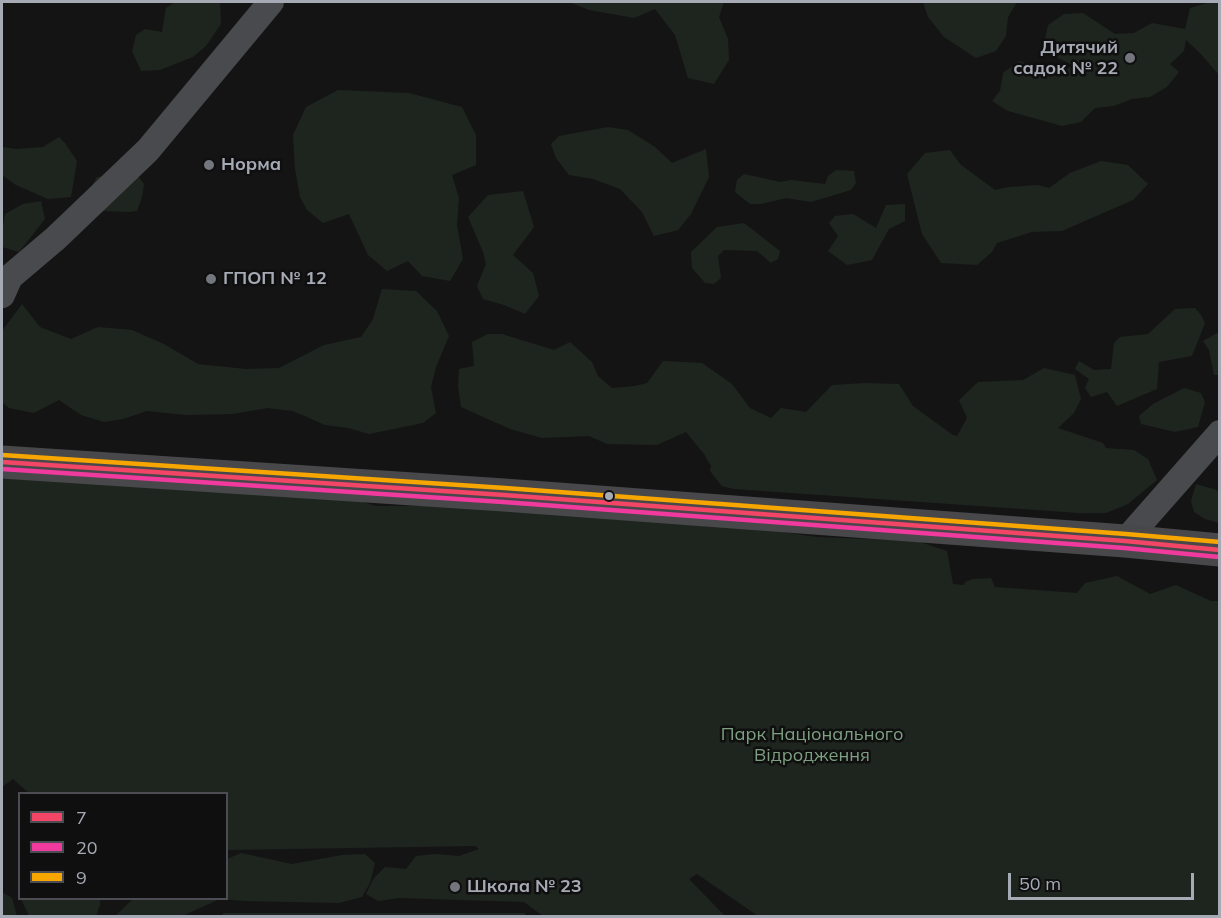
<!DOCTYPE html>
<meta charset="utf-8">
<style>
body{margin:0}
#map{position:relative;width:1221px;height:918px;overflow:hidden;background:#141415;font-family:Mulish,sans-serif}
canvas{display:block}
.frame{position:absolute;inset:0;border:3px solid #a6aab5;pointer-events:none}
.legend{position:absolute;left:18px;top:792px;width:210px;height:108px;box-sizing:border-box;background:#0f0f10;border:2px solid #4b4d52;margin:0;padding:8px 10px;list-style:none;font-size:18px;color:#a6aab5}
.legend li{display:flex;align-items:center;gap:12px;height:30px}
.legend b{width:30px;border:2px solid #4b4d52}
.scale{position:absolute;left:1008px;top:873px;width:186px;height:27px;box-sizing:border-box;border:3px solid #a6aab5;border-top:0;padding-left:8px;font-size:18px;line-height:21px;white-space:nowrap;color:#a6aab5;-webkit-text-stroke:4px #0f0f10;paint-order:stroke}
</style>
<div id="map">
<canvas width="1221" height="918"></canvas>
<div class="frame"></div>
<ul class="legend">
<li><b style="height:8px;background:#f34667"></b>7</li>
<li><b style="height:8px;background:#f13a9d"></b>20</li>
<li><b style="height:8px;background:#f7a600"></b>9</li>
</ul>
<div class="scale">50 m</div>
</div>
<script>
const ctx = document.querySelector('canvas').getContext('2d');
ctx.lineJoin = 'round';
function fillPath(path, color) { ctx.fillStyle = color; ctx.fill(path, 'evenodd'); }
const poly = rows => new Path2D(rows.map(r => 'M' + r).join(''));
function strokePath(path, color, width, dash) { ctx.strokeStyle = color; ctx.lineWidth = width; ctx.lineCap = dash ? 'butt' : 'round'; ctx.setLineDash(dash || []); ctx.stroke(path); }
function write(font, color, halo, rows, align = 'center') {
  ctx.font = font + ' Mulish,sans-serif'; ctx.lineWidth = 5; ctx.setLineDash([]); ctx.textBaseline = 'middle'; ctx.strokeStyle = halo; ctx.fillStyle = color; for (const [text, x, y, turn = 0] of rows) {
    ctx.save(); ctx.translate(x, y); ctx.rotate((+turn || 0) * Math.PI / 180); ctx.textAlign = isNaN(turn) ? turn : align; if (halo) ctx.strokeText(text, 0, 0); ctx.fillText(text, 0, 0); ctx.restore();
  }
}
const green = poly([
 [175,2,220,2,221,24,206,46,193,57,160,70,141,71,132,51,136,35,145,29,162,32,166,8],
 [569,2,724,2,719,17,728,39,729,60,714,84,688,78,675,35,655,9,634,18,589,10],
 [923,2,1017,2,1008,17,1006,36,996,51,976,58,944,37,928,17],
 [1211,2,1219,2,1219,75,1200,53,1186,40,1184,51,1170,64,1179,72,1167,87,1150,97,1132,99,1114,106,1095,108,1081,122,1062,126,1008,111,992,101,1000,91,1003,73,1019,61,1057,73,1074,66,1058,58,1044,44,1048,25,1064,14,1083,13,1115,34,1134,33,1152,23,1185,29,1190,8],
 [338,90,409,93,462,107,476,135,476,165,452,175,459,198,457,225,463,259,450,281,422,276,408,261,387,271,368,255,349,214,323,223,307,210,300,197,295,169,293,135,306,107],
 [608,127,628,130,655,147,672,163,706,149,709,177,691,214,678,230,654,236,642,212,620,189,593,179,569,175,556,158,551,144,559,136],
 [59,137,65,143,77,161,71,197,48,199,16,185,2,175,2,147,16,149,43,147],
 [950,150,960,164,995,190,1009,187,1038,185,1049,188,1070,173,1101,161,1128,165,1148,184,1133,200,1062,231,1032,232,997,243,992,252,977,265,941,263,922,234,907,174,925,153],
 [836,170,854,171,856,183,851,190,811,202,786,198,761,204,750,204,735,192,737,180,744,174,780,182,791,180,825,184,828,176],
 [134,171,144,184,142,197,137,211,129,212,103,211,86,201,85,197,97,177],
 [523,191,534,227,513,255,533,273,539,296,525,314,504,305,483,299,477,286,486,264,483,252,468,217,488,195],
 [41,201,45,219,19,252,2,247,2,231,5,214,23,204],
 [905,204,905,221,889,229,872,260,847,265,828,251,838,236,829,223,835,216,853,214,876,228,886,205],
 [744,223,780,251,778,259,771,263,757,251,724,250,718,256,721,278,714,284,705,283,692,268,691,252,717,227],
 [382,289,416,291,437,311,449,336,436,367,431,387,436,413,423,423,369,434,348,428,325,425,293,411,267,408,233,414,186,415,147,411,123,419,104,422,81,415,59,400,34,413,9,408,2,402,2,331,22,304,40,327,71,339,98,327,132,330,164,344,198,364,246,369,279,368,324,345,361,337,373,319],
 [1195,308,1201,315,1205,323,1192,356,1159,362,1157,389,1117,406,1107,392,1091,397,1085,388,1089,379,1075,369,1079,361,1094,370,1111,369,1114,343,1120,337,1148,334,1175,309],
 [1219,332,1219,375,1214,375,1209,350,1203,341],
 [488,334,502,334,554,350,570,342,592,362,598,376,612,388,635,386,647,383,663,361,702,363,732,384,750,408,771,418,781,408,806,412,832,385,865,383,899,384,913,406,953,435,957,436,967,418,959,400,978,382,1023,380,1044,368,1075,375,1081,399,1074,413,1058,428,1103,443,1106,448,1134,450,1148,459,1157,480,1128,504,1106,513,1079,513,734,489,722,486,710,471,711,466,704,454,686,432,657,445,607,444,589,436,542,438,510,429,461,407,458,386,459,369,474,366,472,342],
 [1184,388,1201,393,1205,402,1198,427,1175,432,1141,424,1139,416,1153,404],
 [2,465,322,490,376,506,487,506,754,528,817,537,917,541,947,551,953,584,964,585,965,582,973,579,991,578,995,587,1077,593,1085,583,1117,576,1150,594,1176,585,1211,601,1219,601,1219,916,758,916,697,874,689,879,725,916,543,916,524,902,399,898,378,901,366,894,374,878,385,867,406,869,416,856,436,854,459,856,479,849,475,846,227,850,226,794,29,793,13,779,2,787],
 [1196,484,1217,490,1219,495,1219,523,1205,519,1194,512,1191,501],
 [241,853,292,864,342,855,365,854,375,863,370,883,362,897,339,903,244,901,220,899,182,916,115,916,133,899,226,898,227,859],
 [2,892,12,898,17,916,2,916],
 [21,899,100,899,100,905,96,916,29,916],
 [223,913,525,913,525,916,223,916]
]);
const street = poly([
 [2,295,10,277,56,238,148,150,271,2],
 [1125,541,1220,433]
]);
const secondary = poly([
 [2,462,504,495,1125,541,1220,550]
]);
const bus1 = poly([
 [2,462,504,495,1125,541,1220,550]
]);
const bus2 = poly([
 [2,469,503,502,1124,548,1219,557]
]);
const bus3 = poly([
 [2,455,505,488,1126,534,1220,542]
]);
const markers = [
 [1130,58,6,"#73767d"],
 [209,165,6,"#73767d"],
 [211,279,6,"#73767d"],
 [609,496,5,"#a6aab5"],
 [455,887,6,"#73767d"]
];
const poiNames = [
 ["Дитячий",1118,48,"right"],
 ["садок № 22",1118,69,"right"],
 ["Норма",221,165],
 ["ГПОП № 12",223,279],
 ["Школа № 23",467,887]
];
const parkNames = [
 ["Парк Національного",812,735],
 ["Відродження",812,756]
];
fillPath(green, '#1e251f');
strokePath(street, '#494a4d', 26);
strokePath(secondary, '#48484b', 33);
strokePath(bus1, '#f34667', 4.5);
strokePath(bus2, '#f13a9d', 4.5);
strokePath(bus3, '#f7a600', 4.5);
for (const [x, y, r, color] of markers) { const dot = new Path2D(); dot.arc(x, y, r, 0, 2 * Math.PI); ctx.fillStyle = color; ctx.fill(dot); strokePath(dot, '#0f0f10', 2); }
write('bold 18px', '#a6aab5', '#0f0f10', poiNames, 'left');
write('18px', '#7e9f81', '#0f0f10', parkNames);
</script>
